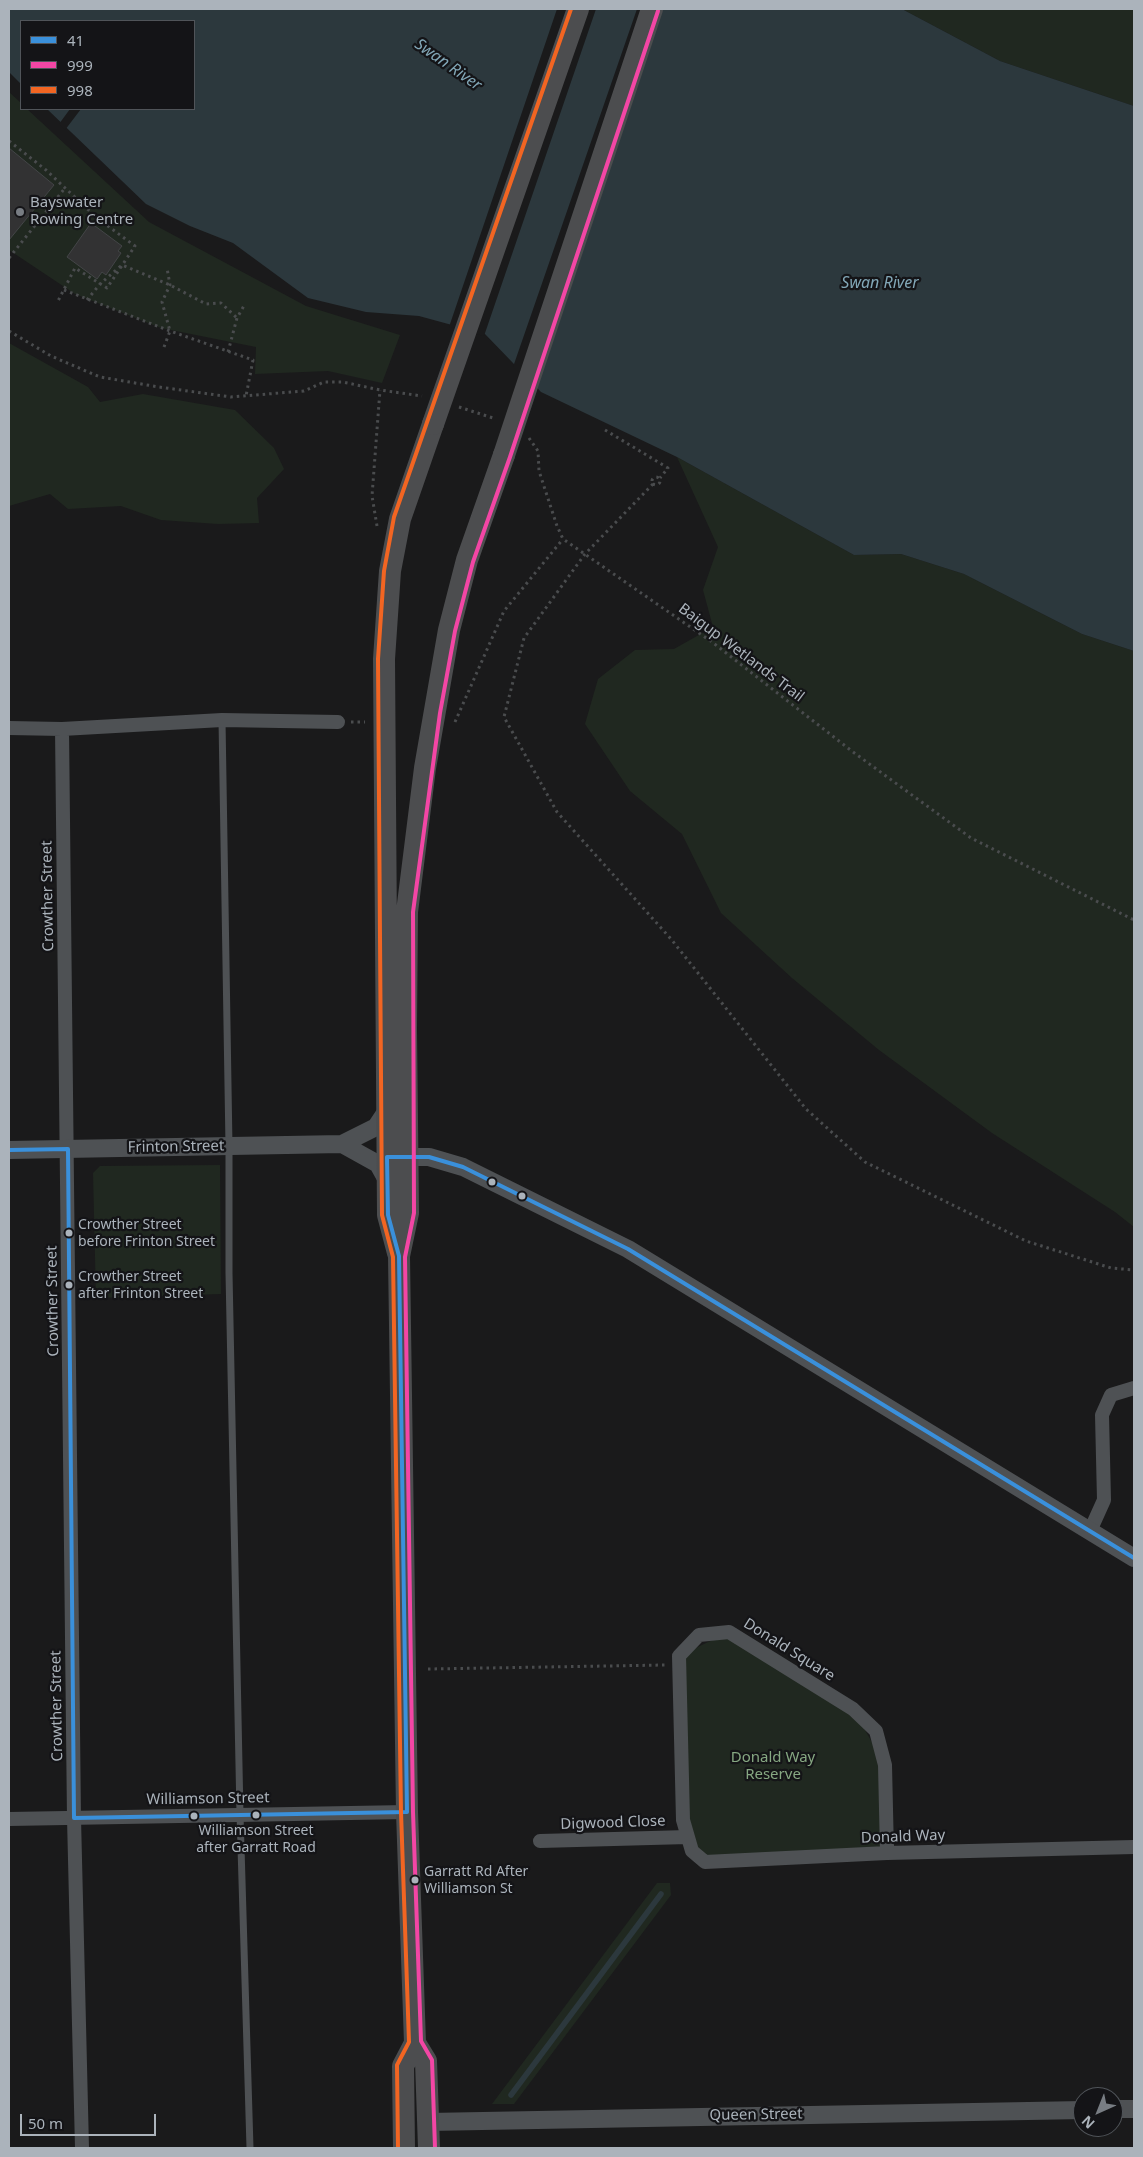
<!DOCTYPE html>
<style>
body{margin:0}
#map{position:relative;width:1143px;height:2157px;overflow:hidden;background:#1a1a1b;font-family:"Noto Sans",sans-serif}
canvas{display:block}
.frame{position:absolute;inset:0;border:10px solid #abb3bb;pointer-events:none}
.legend{position:absolute;left:20px;top:20px;width:175px;height:90px;box-sizing:border-box;background:#141417;border:1px solid #505459;margin:0;padding:6px 9px;list-style:none;font-size:15px;color:#abb3bb}
.legend li{display:flex;align-items:center;gap:10px;height:25px}
.legend b{width:25px;border:1px solid #505459}
.north{position:absolute;left:1073px;top:2087px;width:50px;height:50px;box-sizing:border-box;background:#141417;border:1px solid #505459;border-radius:50%;rotate:224deg;font-size:14px;font-weight:700;line-height:20px;text-align:center;color:#abb3bb}
.north::after{content:'';display:block;margin:auto;width:18px;height:22px;background:#787d83;clip-path:polygon(50% 0,100% 100%,50% 72%,0 100%)}
.scale{position:absolute;left:20px;top:2114px;width:136px;height:22px;box-sizing:border-box;border:2px solid #abb3bb;border-top:0;padding-left:6px;font-size:15px;line-height:18px;white-space:nowrap;color:#abb3bb;-webkit-text-stroke:4px #141417;paint-order:stroke}
</style>
<div id="map">
<canvas width="1143" height="2157"></canvas>
<div class="frame"></div>
<ul class="legend">
<li><b style="height:6px;background:#3a90db"></b>41</li>
<li><b style="height:6px;background:#f346a5"></b>999</li>
<li><b style="height:6px;background:#f26522"></b>998</li>
</ul>
<div class="north">N</div>
<div class="scale">50 m</div>
</div>
<script>
const ctx = document.querySelector('canvas').getContext('2d');
ctx.lineJoin = 'round';
function fillPath(path, color) { ctx.fillStyle = color; ctx.fill(path, 'evenodd'); }
const poly = rows => new Path2D(rows.map(r => 'M' + r).join(''));
function strokePath(path, color, width, dash) { ctx.strokeStyle = color; ctx.lineWidth = width; ctx.lineCap = dash ? 'butt' : 'round'; ctx.setLineDash(dash || []); ctx.stroke(path); }
function write(font, color, halo, rows, align = 'center') {
  ctx.font = font + ' "Noto Sans",sans-serif'; ctx.lineWidth = 4.5; ctx.setLineDash([]); ctx.textBaseline = 'middle'; ctx.strokeStyle = halo; ctx.fillStyle = color; for (const [text, x, y, turn = 0] of rows) {
    ctx.save(); ctx.translate(x, y); ctx.rotate((+turn || 0) * Math.PI / 180); ctx.textAlign = isNaN(turn) ? turn : align; if (halo) ctx.strokeText(text, 0, 0); ctx.fillText(text, 0, 0); ctx.restore();
  }
}
const green = poly([
 [902,9,1134,9,1134,106,1000,61],
 [9,92,21,103,21,109,27,109,149,222,306,306,400,335,382,383,328,371,255,374,256,347,161,328,75,294,9,250],
 [9,343,88,387,100,402,143,394,235,410,274,448,284,469,257,498,259,523,218,524,161,520,121,506,68,509,50,494,9,506],
 [677,457,854,555,901,554,964,574,1082,634,1134,651,1134,1227,1115,1212,992,1133,879,1050,792,978,721,913,682,834,630,791,585,724,598,679,635,650,674,649,713,627,703,590,718,547],
 [220,1165,221,1294,96,1298,93,1173,100,1166],
 [729,1632,853,1709,885,1765,894,1849,705,1862,683,1820,679,1656],
 [657,1883,670,1883,671,1895,514,2104,492,2104]
]);
const water = poly([
 [9,9,902,9,1000,61,1134,106,1134,651,1082,634,964,574,901,554,854,555,677,457,541,392,485,334,419,316,366,312,308,298,233,243,190,226,146,204,47,109,194,109,194,21,21,21,21,84,9,72]
]);
const pier = poly([
 [557,9,596,9,484,336,449,327],
 [637,9,662,9,532,386,513,367],
 [70,109,81,109,65,130,59,124]
]);
const stream = poly([
 [511,2095,661,1894]
]);
const building = poly([
 [9,148,54,185,9,240,9,148],
 [91,223,122,246,118,251,121,253,106,275,102,272,97,279,67,257,91,223]
]);
const path = poly([
 [9,141,46,170,97,218,135,246,107,288,75,268,58,301],
 [9,258,65,188],
 [64,290,170,331,253,360,246,396],
 [87,300,100,284,122,265,170,285,206,304,221,303,237,318],
 [9,331,51,356,100,377,159,387,231,397,304,391,324,382,343,382,380,390,422,396],
 [164,347,170,331,162,302,170,285,167,268],
 [228,352,237,318,245,304],
 [459,407,496,419],
 [605,430,668,468,660,478],
 [529,438,538,451,539,471,557,526,563,539,712,642,853,752,971,838,1134,920],
 '652 481a4 4 0 1 1 8 0a4 4 0 1 1-8 0Z',
 [653,484,585,554,524,638,504,717,557,812,671,939,806,1109,865,1162,1026,1241,1111,1268,1134,1270],
 [377,526,372,496,380,390],
 [351,722,365,722],
 [455,722,504,611,563,539],
 [428,1669,665,1665]
]);
const service = poly([
 [222,720,229,1146,229,1273,240,1814,250,2148]
]);
const minor = poly([
 [9,728,62,729],
 [1090,1531,1104,1500,1102,1415,1111,1395,1134,1388],
 [9,1819,407,1812],
 [540,1841,688,1837],
 [887,1853,885,1765,876,1731,853,1709,729,1632,699,1635,679,1656,683,1820,692,1851,705,1862,887,1853,1134,1847],
 [82,2148,74,1818,62,729,222,720,338,722]
]);
const tertiary = poly([
 [342,1144,378,1164,388,1182],
 [9,1150,342,1144,376,1127,386,1112],
 [395,1157,429,1157,463,1167,628,1249,1134,1558],
 [1113,2109,1134,2109],
 [428,2122,1083,2110]
]);
const primary = poly([
 [398,1253,388,1215,384,659,390,571,400,519,433,424],
 [415,2043,426,2061,429,2148],
 [404,2148,403,2066,415,2043,407,1812,399,1256,408,1213,406,1029,407,912,425,768,449,630,467,560,504,455]
]);
const primaryBridge = poly([
 [433,424,578,9],
 [504,455,652,9]
]);
const bus1 = poly([
 [68,1149,74,1818],
 [9,1150,68,1149],
 [407,1812,399,1256,388,1215,387,1157,429,1157,463,1167,628,1249,1134,1558],
 [74,1818,407,1812]
]);
const bus2 = poly([
 [435,2148,432,2060,421,2041,413,1812,405,1257,414,1213,413,912,440,713,455,631,473,562,510,457,658,11]
]);
const bus3 = poly([
 [398,2148,397,2065,409,2042,401,1812,393,1257,382,1215,378,659,384,571,394,517,571,9]
]);
const markers = [
 [20,212,5,"#787d83"],
 [492,1182,4.5,"#abb3bb"],
 [522,1196,4.5,"#abb3bb"],
 [69,1233,4.5,"#abb3bb"],
 [69,1285,4.5,"#abb3bb"],
 [256,1815,4.5,"#abb3bb"],
 [194,1816,4.5,"#abb3bb"],
 [415,1880,4.5,"#abb3bb"]
];
const busNames = [
 ["Crowther Street",78,1225],
 ["before Frinton Street",78,1242],
 ["Crowther Street",78,1277],
 ["after Frinton Street",78,1294],
 ["Williamson Street",256,1831,"center"],
 ["after Garratt Road",256,1848,"center"],
 ["Garratt Rd After",424,1872],
 ["Williamson St",424,1889]
];
const poiNames = [
 ["Bayswater",30,203],
 ["Rowing Centre",30,220]
];
const streetNames = [
 ["Baigup Wetlands Trail",741,653,37],
 ["Crowther Street",48,896,-91],
 ["Frinton Street",176,1147,-1],
 ["Crowther Street",53,1301,-91],
 ["Donald Square",789,1650,32],
 ["Crowther Street",57,1706,-91],
 ["Williamson Street",208,1799,-1],
 ["Digwood Close",613,1823,-2],
 ["Donald Way",903,1837,-2],
 ["Queen Street",756,2115,-1]
];
const parkNames = [
 ["Donald Way",773,1758],
 ["Reserve",773,1775]
];
const waterNames = [
 ["Swan River",448,65,35],
 ["Swan River",880,283]
];
fillPath(green, '#202820');
fillPath(water, '#2c383d');
fillPath(pier, '#1a1a1b');
strokePath(stream, '#2c383d', 5.5);
fillPath(building, '#323233');
strokePath(building, '#434547', 1);
strokePath(path, '#4a4c4e', 3, [2.5, 4]);
strokePath(service, '#4e5154', 7);
strokePath(minor, '#4e5154', 14);
strokePath(tertiary, '#4e5154', 18);
strokePath(primary, '#4c4d4f', 22);
strokePath(primaryBridge, '#4c4d4f', 22);
strokePath(bus1, '#3a90db', 4);
strokePath(bus2, '#f346a5', 4);
strokePath(bus3, '#f26522', 4);
for (const [x, y, r, color] of markers) { const dot = new Path2D(); dot.arc(x, y, r, 0, 2 * Math.PI); ctx.fillStyle = color; ctx.fill(dot); strokePath(dot, '#141417', 2); }
write('14px', '#abb3bb', '#141417', busNames, 'left');
write('15px', '#abb3bb', '#141417', poiNames, 'left');
write('15px', '#abb3bb', '#141417', streetNames);
write('15px', '#86a782', '#141417', parkNames);
write('italic 16px', '#82a7b7', '#141417', waterNames);
</script>
